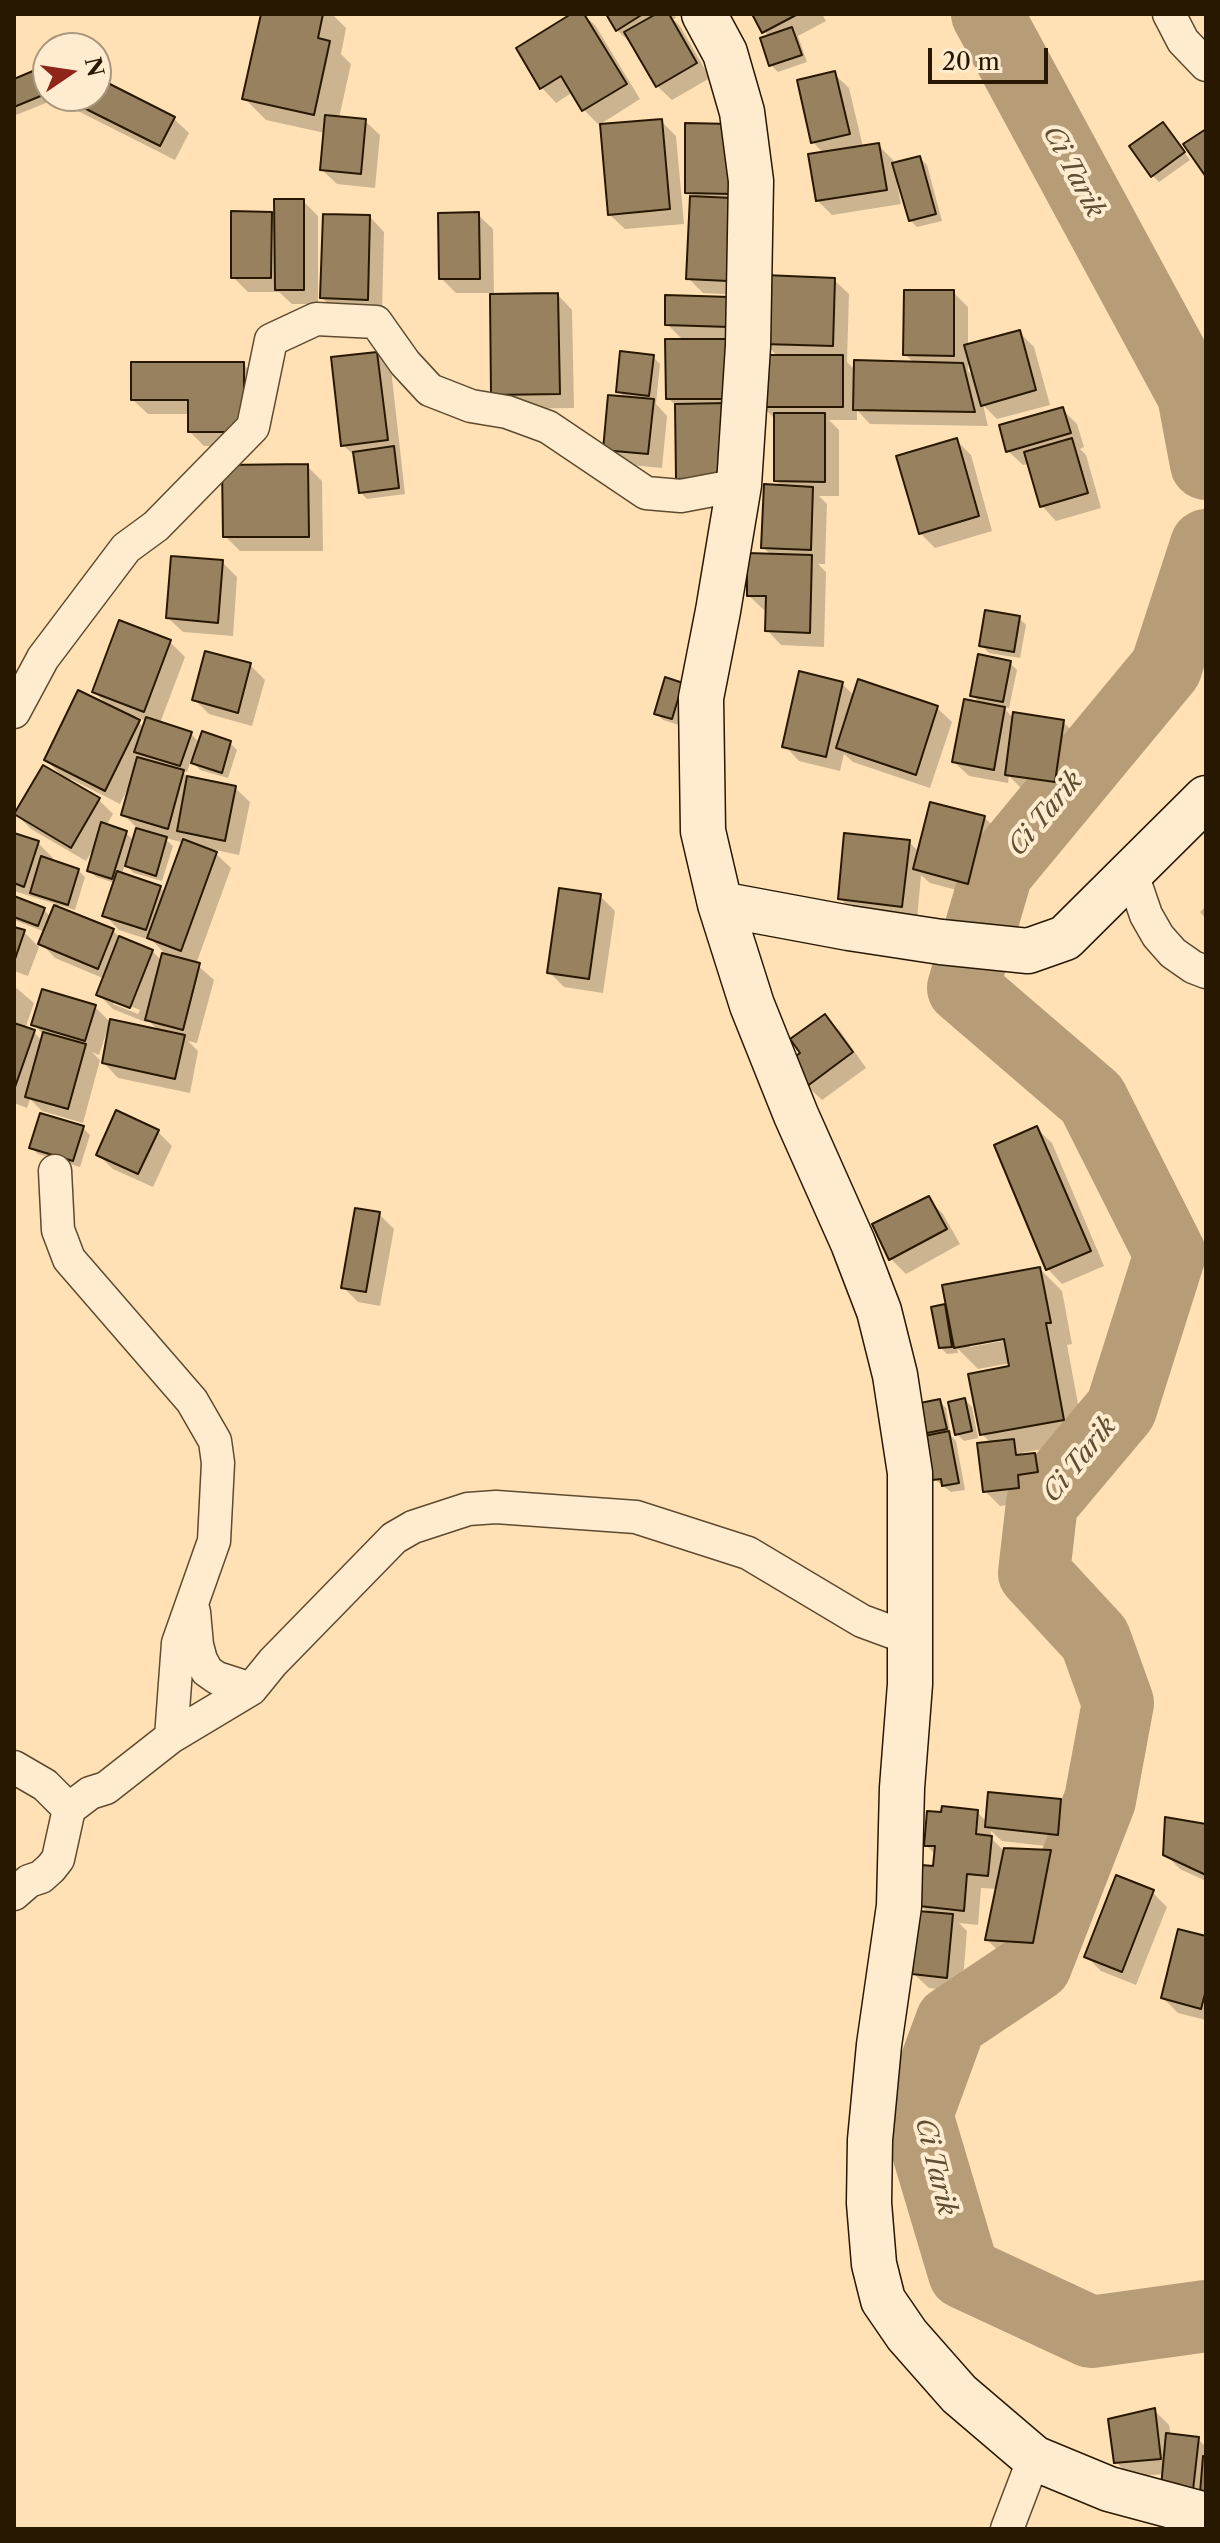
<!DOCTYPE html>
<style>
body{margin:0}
#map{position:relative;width:1220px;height:2543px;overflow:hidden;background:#ffe1b5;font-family:"Libre Caslon Text",serif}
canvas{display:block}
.frame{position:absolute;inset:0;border:16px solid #281801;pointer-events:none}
.north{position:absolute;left:32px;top:32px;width:80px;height:80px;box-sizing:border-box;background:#ffeccf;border:2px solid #a9977d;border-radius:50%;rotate:77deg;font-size:22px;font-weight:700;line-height:32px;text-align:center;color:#281801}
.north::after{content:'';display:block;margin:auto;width:28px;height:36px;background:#8f2418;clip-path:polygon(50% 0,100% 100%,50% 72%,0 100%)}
.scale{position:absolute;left:928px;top:48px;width:120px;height:36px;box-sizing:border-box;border:4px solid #281801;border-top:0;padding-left:10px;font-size:24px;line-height:28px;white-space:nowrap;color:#281801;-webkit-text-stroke:6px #ffeccf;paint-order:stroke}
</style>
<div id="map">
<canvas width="1220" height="2543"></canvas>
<div class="frame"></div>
<div class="north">N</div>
<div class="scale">20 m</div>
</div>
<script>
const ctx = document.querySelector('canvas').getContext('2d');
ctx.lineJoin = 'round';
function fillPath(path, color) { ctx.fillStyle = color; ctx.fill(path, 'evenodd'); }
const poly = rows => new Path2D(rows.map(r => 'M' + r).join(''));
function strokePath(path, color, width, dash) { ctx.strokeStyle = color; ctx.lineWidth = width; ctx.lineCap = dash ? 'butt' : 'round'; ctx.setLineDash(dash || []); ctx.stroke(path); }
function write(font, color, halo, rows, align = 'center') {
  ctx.font = font + ' "Libre Caslon Text",serif'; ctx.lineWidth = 8; ctx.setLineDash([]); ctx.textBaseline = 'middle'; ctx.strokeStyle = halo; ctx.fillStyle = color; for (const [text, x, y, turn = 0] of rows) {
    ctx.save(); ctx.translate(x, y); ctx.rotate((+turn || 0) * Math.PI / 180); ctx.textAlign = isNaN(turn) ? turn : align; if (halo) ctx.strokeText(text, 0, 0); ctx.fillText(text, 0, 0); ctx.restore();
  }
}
const shadow = poly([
 [263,14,332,14,346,28,341,54,351,64,339,118,365,121,380,135,375,188,337,184,322,170,325,133,266,120,244,98],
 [575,14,583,14,595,25,640,99,599,125,584,110,573,92,556,103,542,88,518,49],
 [608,14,674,14,676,18,673,19,680,26,710,78,672,100,657,86,632,44,617,30],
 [754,14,822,14,826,21,798,36,807,62,778,72,771,65,769,37],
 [40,70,48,80,48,96,55,96,56,99,16,115,14,81],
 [834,74,849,88,863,147,878,145,893,160,894,165,920,158,927,165,942,221,917,227,910,220,900,182,897,183,901,204,832,215,817,200,824,154,813,142],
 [96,80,174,119,189,133,175,160,70,107,59,96,96,96],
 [661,121,676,136,684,224,625,229,610,215],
 [732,126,742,295,703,293,688,278,692,198,687,192],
 [1169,131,1190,160,1159,182,1152,175],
 [303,201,318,216,318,304,292,304,279,292,248,292,233,277,271,214,276,220],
 [478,215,493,229,494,296,558,295,572,310,574,408,508,409,493,394,492,293,456,293,441,278],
 [370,217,384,232,382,314,337,312,322,298],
 [834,280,849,294,847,362,856,371,914,363,905,354,953,292,968,307,968,346,1019,332,1034,347,1050,405,997,419,983,405,988,426,870,424,857,410,857,420,829,420,839,430,839,496,819,496,827,504,825,564,818,564,826,572,824,647,781,645,767,630,767,610,764,610,749,596,772,556,763,547,783,487,776,481,776,420,762,406,778,357,765,343],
 [968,357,975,378,968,371],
 [730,299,742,356,693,493,678,478,677,407,668,398,684,341,667,324],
 [377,354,391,369,405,494,367,499,360,492,356,457,343,445],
 [653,357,660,364,656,404,667,416,662,468,620,464,605,450,625,398,618,391],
 [243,364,258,379,258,446,204,446,190,432,190,414,148,414,133,400],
 [1062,409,1077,424,1084,447,1080,449,1086,455,1101,508,1056,521,1042,506,1029,464,1023,465,1008,451],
 [956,440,971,455,992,531,935,548,920,533],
 [307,466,322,481,323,551,240,551,225,536],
 [222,562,237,577,233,636,183,632,168,618],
 [1019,618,1026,625,1020,658,989,653,982,646],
 [170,642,185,657,160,723,190,733,200,743,230,743,237,750,228,778,200,770,191,760,187,772,181,770,189,778,235,788,250,802,239,855,211,849,231,868,196,964,214,980,197,1043,188,1041,198,1051,190,1093,118,1078,104,1063,111,1028,108,1027,99,1055,92,1052,100,1060,83,1123,42,1111,30,1099,27,1108,14,1103,14,986,34,1003,25,1029,34,1032,42,1041,44,1035,33,1024,95,1007,112,1024,159,1031,146,1018,145,1022,113,1009,98,994,105,979,55,958,41,943,45,932,14,920,14,898,44,910,51,917,56,904,14,891,14,835,38,843,53,858,52,862,78,870,85,877,75,910,59,905,58,908,113,931,122,939,152,951,162,961,168,957,153,941,119,930,105,915,115,883,96,877,89,870,94,848,86,861,31,829,16,814,64,778,46,760,110,707,94,692],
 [132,715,146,721,144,728],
 [71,779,120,804,129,786,131,787,123,814,138,829,134,841,126,833,106,826,113,814,99,800,69,782],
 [163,837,184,843,166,893,160,888,122,874,125,864,134,873,162,881,173,846],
 [113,999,140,1010,138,1014,113,1004],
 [1010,663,1017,670,1009,708,1002,706,1014,719,1063,722,1078,737,1070,796,1022,789,1009,776,1008,783,969,776,954,762,982,705,972,695],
 [250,665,265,680,252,726,209,714,194,699],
 [666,680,689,691,679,725,663,720,656,713],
 [842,684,855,696,937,708,952,722,930,788,853,762,844,754,840,771,799,761,785,746],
 [984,817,999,832,983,897,930,883,921,875,917,920,854,913,840,898,909,842,919,852],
 [600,896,615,911,603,993,564,987,549,972],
 [1206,906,1206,919,1200,912],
 [14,929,24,932,39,947,28,976,14,971],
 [825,1017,840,1031,866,1068,822,1100,807,1086],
 [83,1128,90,1135,80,1167,38,1154,31,1147],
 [1037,1129,1052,1143,1104,1266,1062,1284,1048,1269],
 [157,1131,172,1146,153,1187,113,1169,98,1155],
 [928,1199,943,1214,960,1244,906,1274,891,1259,875,1225],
 [379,1214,394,1229,380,1306,358,1302,343,1287],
 [1040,1269,1062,1291,1072,1344,1067,1345,1085,1441,1021,1453,1022,1456,1035,1455,1049,1470,1051,1486,1031,1489,1033,1502,1000,1506,985,1491,991,1443,982,1434,1012,1368,1011,1363,978,1369,957,1348,958,1353,947,1354,940,1347,944,1306,950,1312],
 [1014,1335,1014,1339,970,1347,970,1343],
 [965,1400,972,1407,978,1438,964,1441,957,1434],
 [939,1401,946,1408,951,1436,956,1441,965,1490,951,1492,934,1479,924,1433],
 [1060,1801,1075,1816,1072,1849,1002,1841,991,1831,991,1838,1005,1852,1050,1852,1065,1866,1047,1957,1002,1954,987,1940,997,1889,981,1888,978,1925,959,1923,967,1931,962,1992,929,1988,914,1974,929,1914,921,1906,934,1868,936,1855,926,1845,977,1812,987,1822],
 [1206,1826,1206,1881,1180,1869,1165,1854],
 [1152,1892,1167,1907,1136,1985,1101,1971,1086,1956],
 [1206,1938,1206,2020,1178,2013,1163,1998],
 [1154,2410,1169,2425,1171,2436,1198,2439,1205,2446,1204,2458,1206,2459,1200,2496,1164,2474,1131,2477,1116,2462]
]);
const river = poly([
 [987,14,1193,395,1206,464],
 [1206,545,1166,668,997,872,963,988,1092,1099,1170,1254,1121,1409,1042,1503,1034,1573,1095,1639,1118,1703,1100,1800,1036,1965,951,2022,917,2115,964,2273,1091,2332,1206,2316]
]);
const building = poly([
 [261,14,323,14,318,38,330,41,314,115,242,99,261,14],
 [571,14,584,14,627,84,582,111,561,76,540,89,516,48,571,14],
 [606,14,643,14,616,31,606,14],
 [656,14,669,14,697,63,656,87,624,32,656,14],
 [752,14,798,14,762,33,752,14],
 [792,27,802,55,769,66,760,38,792,27],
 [40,68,48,86,48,93,14,107,14,79,40,68],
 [835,71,850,134,811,143,797,80,835,71],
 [96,77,175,117,160,146,60,96,96,96,96,77],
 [325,115,366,119,361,174,320,170,325,115],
 [662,119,670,209,608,215,600,124,662,119],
 [1163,122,1185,152,1151,177,1129,146,1163,122],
 [685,123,733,124,732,194,685,193,685,123],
 [1206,129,1206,177,1183,144,1206,129],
 [879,143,887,190,816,201,808,154,879,143],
 [920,156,936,214,909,221,892,163,920,156],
 [690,196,733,198,728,281,686,279,690,196],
 [274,199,304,199,304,290,275,290,274,199],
 [231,211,272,212,271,278,231,278,231,211],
 [479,212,480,279,439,279,438,213,479,212],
 [323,214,370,215,368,300,320,298,323,214],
 [765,275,835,278,833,346,763,344,765,275],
 [904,290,954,290,954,356,903,355,904,290],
 [558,293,560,394,491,395,490,294,558,293],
 [665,295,731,297,730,327,665,325,665,295],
 [1020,330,1036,390,981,406,964,345,1020,330],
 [665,339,728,339,729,399,666,399,665,339],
 [620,351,654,355,649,396,616,392,620,351],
 [377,352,388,440,341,446,331,357,377,352],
 [759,355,843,355,843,407,760,407,759,355],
 [854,360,963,363,975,412,853,410,854,360],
 [131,362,244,362,244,432,188,432,188,400,131,400,131,362],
 [608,395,654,399,648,454,603,450,608,395],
 [728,403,729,478,676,479,675,404,728,403],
 [1063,407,1071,433,1006,452,999,425,1063,407],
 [774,413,825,413,825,482,774,481,774,413],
 [957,438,979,516,919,534,896,456,957,438],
 [1072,438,1088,493,1040,507,1024,452,1072,438],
 [394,446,399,488,359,493,353,452,394,446],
 [308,464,309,537,223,537,222,465,308,464],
 [764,484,813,487,811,550,761,548,764,484],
 [747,553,812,555,810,633,765,631,766,596,747,596,747,553],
 [171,556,223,560,218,623,166,618,171,556],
 [985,610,1020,616,1014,652,979,646,985,610],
 [119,620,171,640,144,712,92,692,119,620],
 [205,651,251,663,238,713,192,700,205,651],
 [978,654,1011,661,1003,702,970,696,978,654],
 [799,671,843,682,826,757,782,747,799,671],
 [665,677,683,683,672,719,654,714,665,677],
 [858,679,938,706,916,775,836,748,858,679],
 [78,690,140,720,105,791,44,760,78,690],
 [964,699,1005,707,994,770,952,762,964,699],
 [1013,712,1064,720,1055,782,1005,775,1013,712],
 [146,717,192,732,180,766,134,752,146,717],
 [202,731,231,741,222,773,191,763,202,731],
 [137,757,184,770,168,829,121,815,137,757],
 [43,765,100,798,71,848,14,814,43,765],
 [187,776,236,786,225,841,177,831,187,776],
 [930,802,985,816,968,884,913,869,930,802],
 [101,822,127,831,112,879,87,871,101,822],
 [136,828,167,837,156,876,125,866,136,828],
 [14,833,39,841,24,887,14,883,14,833],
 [844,833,910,840,902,907,838,899,844,833],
 [183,839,217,852,181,951,147,938,183,839],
 [41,856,79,869,68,905,30,893,41,856],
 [117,871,161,886,146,930,102,916,117,871],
 [559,888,601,894,589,979,547,973,559,888],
 [14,896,45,908,38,926,14,917,14,896],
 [54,905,114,929,98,969,38,944,54,905],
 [14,927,25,930,14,962,14,927],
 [119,936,153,950,130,1008,96,995,119,936],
 [162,953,200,963,183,1030,145,1020,162,953],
 [42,989,96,1005,85,1041,31,1025,42,989],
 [825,1014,853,1052,806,1087,787,1062,800,1053,790,1039,825,1014],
 [110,1019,185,1035,175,1079,102,1063,110,1019],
 [14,1023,35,1030,14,1090,14,1023],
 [43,1032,86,1044,68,1109,25,1097,43,1032],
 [116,1110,159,1130,138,1174,96,1155,116,1110],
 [40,1113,84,1126,73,1161,29,1148,40,1113],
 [1037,1126,1091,1251,1046,1270,994,1145,1037,1126],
 [929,1196,947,1229,889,1260,872,1224,929,1196],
 [355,1208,380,1212,366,1292,341,1288,355,1208],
 [1040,1267,1051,1323,1046,1323,1064,1420,980,1435,968,1374,1009,1366,1004,1339,954,1348,942,1285,1040,1267],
 [945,1304,952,1347,939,1348,931,1307,945,1304],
 [965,1398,972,1431,955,1435,948,1402,965,1398],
 [940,1399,947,1429,922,1434,915,1404,940,1399],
 [949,1431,959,1483,942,1486,941,1479,932,1480,924,1436,949,1431],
 [1014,1439,1016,1455,1035,1453,1038,1472,1018,1475,1019,1488,983,1492,977,1443,1014,1439],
 [988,1792,1061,1799,1058,1835,985,1827,988,1792],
 [942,1806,978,1810,976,1834,992,1836,988,1876,967,1874,964,1911,919,1906,922,1865,933,1866,935,1846,924,1846,927,1811,941,1812,942,1806],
 [1165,1817,1206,1824,1206,1875,1163,1855,1165,1817],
 [1004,1848,1051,1850,1033,1943,985,1940,1004,1848],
 [1116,1875,1154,1890,1122,1972,1084,1957,1116,1875],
 [918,1911,953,1914,947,1978,912,1974,918,1911],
 [1178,1929,1206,1936,1206,1990,1201,2009,1161,1998,1178,1929],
 [1155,2408,1161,2459,1114,2463,1108,2419,1155,2408],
 [1166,2433,1199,2437,1193,2490,1161,2487,1166,2433],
 [1203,2456,1206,2457,1206,2494,1200,2493,1203,2456]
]);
const street = poly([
 [1169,14,1183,41,1206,65],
 [14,712,43,658,126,548,156,526,253,427,271,340,316,319,376,322,405,363,430,390,471,406,507,412,548,427,646,493,681,496,739,485],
 [1131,871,1146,915,1158,936,1173,953,1193,967,1206,972],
 [55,1171,58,1230,69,1259,192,1401,215,1441,218,1463,214,1541,178,1643,171,1737],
 [194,1612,197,1645,201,1660,207,1671,217,1678,251,1689],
 [14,1767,45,1785,69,1809,90,1793,106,1788,171,1737,251,1689,273,1662,394,1538,413,1527,468,1509,496,1507,636,1517,748,1553,862,1621,911,1639],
 [14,1894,29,1881,41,1877,51,1868,58,1859,69,1809],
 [1007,2529,1034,2458]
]);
const secondary = poly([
 [704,14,725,53,742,112,751,181,748,346,739,485,718,611,701,698,703,831,720,904,752,1005,796,1115,853,1243,879,1311,895,1375,910,1473,910,1684,902,1788,899,1906,879,2045,870,2140,869,2203,874,2264,883,2300,907,2335,959,2394,1034,2458,1109,2489,1206,2515],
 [720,904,849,928,941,942,1028,951,1065,938,1206,798]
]);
const waterNames = [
 ["Ci Tarik",1073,172,62],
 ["Ci Tarik",1046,814,-50],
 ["Ci Tarik",1080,1460,-51],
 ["Ci Tarik",935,2167,76]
];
fillPath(shadow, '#0003');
strokePath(river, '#b69d78', 72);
fillPath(building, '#98815f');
strokePath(building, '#281801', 2);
strokePath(street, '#5e4a2e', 35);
strokePath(secondary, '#281801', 47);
strokePath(street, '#ffeccf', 32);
strokePath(secondary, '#ffeccf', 44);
write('italic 26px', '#614d31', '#ffeccf', waterNames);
</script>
